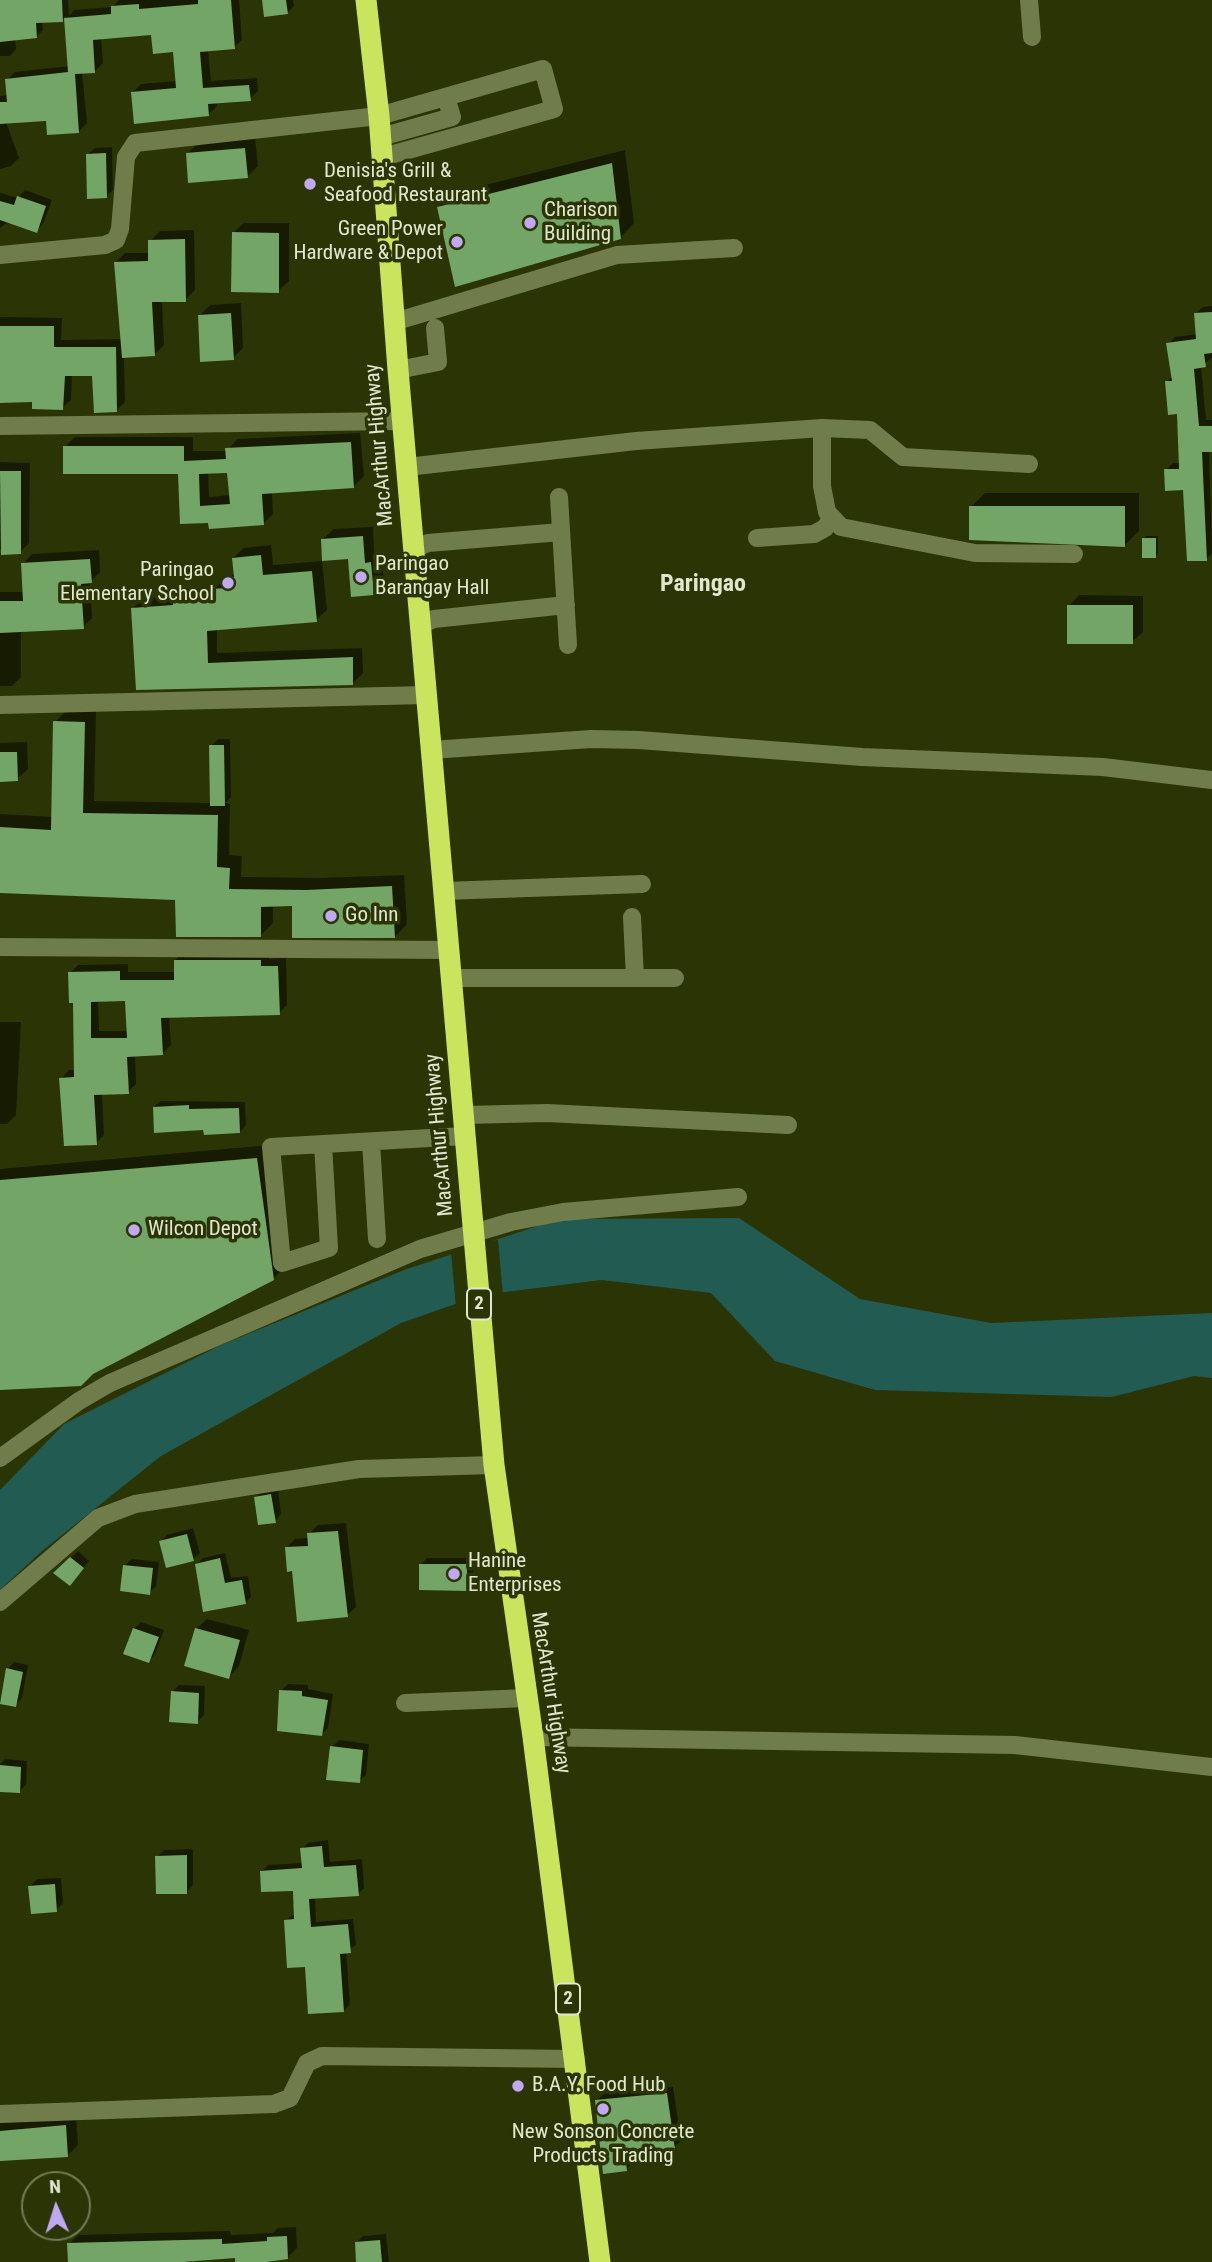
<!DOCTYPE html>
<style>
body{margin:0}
#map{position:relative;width:1212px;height:2262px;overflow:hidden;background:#2b3405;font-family:"Roboto Condensed",sans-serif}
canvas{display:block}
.north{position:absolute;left:21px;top:2171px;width:70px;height:70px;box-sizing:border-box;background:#2b3405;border:2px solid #747c56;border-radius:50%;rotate:357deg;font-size:19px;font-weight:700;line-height:28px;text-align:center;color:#e1e7cf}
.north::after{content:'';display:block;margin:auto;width:24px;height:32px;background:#c1a8f3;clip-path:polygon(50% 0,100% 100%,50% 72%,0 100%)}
</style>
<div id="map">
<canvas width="1212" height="2262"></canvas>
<div class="north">N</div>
</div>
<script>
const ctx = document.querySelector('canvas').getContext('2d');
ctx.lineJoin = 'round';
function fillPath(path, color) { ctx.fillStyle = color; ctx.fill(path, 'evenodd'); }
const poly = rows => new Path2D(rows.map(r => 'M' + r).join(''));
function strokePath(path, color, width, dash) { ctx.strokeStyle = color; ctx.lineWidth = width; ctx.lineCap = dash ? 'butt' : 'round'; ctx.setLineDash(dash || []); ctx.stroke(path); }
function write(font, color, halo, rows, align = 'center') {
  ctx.font = font + ' "Roboto Condensed",sans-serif'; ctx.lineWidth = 7; ctx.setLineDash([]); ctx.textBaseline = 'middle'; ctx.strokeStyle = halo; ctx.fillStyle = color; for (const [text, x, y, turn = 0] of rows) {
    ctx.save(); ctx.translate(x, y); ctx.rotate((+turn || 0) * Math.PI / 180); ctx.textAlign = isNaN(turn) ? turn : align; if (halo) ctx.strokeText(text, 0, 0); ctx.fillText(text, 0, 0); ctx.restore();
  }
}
const water = poly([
 [739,1218,860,1299,991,1323,1212,1313,1212,1378,1194,1376,1112,1397,875,1390,775,1361,711,1293,602,1280,481,1295,401,1323,161,1456,42,1551,0,1590,0,1490,64,1424,221,1345,404,1270,559,1219]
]);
const pier = poly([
 [498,1240,503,1296,456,1308,451,1251,478,1242]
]);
const shadow = poly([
 [0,0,68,0,69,16,74,10,112,7,119,0,239,0,242,40,234,47,208,50,211,81,257,78,258,91,250,99,216,102,217,106,209,114,133,92,141,84,177,81,174,50,153,33,101,37,103,63,95,71,82,72,87,123,79,131,48,119,6,122,19,158,11,166,0,169,0,96,8,95,7,80,15,72,70,66,66,16,62,20,42,21,43,30,36,37,15,39,16,49,10,56,0,56],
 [264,0,293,0,294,6,287,13],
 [255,138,258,166,247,177,187,154,198,143],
 [112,147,113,190,106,197,88,154,95,148],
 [625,150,634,223,620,238,438,207,453,193],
 [25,190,52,200,43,224,36,231,9,221,0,228,0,193,18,198],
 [244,223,289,223,289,281,278,291,233,233],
 [194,230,195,290,185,300,162,300,164,345,154,355,124,357,125,402,117,410,93,374,72,374,71,400,62,408,34,400,0,401,0,317,62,318,61,340,122,339,115,263,125,253,150,253,150,241,160,231],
 [241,303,243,348,233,358,200,315,210,305],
 [1212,306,1212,358,1201,366,1206,420,1212,420,1212,451,1209,451,1212,553,1206,559,1185,488,1166,470,1173,463,1181,463,1179,412,1166,382,1173,376,1168,344,1175,337,1197,334,1195,314,1203,307],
 [360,433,364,476,354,486,272,492,273,514,264,523,182,522,180,472,65,447,75,437,193,437,193,451,227,451,237,439],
 [208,472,229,472,231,495,209,497],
 [0,462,30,463,29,543,20,552,0,549],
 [985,493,1139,493,1139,531,1125,545,971,507],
 [373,527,374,553,381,553,384,583,373,594,350,557,323,539,334,529],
 [1146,536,1158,536,1158,553,1156,556,1143,539],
 [271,545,273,565,322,561,327,610,316,620,217,629,217,653,362,648,363,673,353,683,138,689,133,608,144,598,180,596,185,591,213,589,235,573,233,558,244,548],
 [99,550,100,572,90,582,92,618,83,627,21,631,21,677,12,686,0,686,0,592,24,592,23,564,32,554],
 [1079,595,1143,596,1143,632,1132,642,1069,606],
 [67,710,96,710,94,801,212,803,211,746,218,739,230,739,231,797,225,803,230,804,229,855,242,856,241,877,320,878,404,875,407,924,395,937,294,905,273,905,273,923,260,936,176,898,0,891,0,814,53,817,55,722],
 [27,742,28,769,17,779,0,780,0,743],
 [184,952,269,952,269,959,286,958,287,1005,279,1013,169,1016,171,1045,163,1053,135,1055,136,1084,128,1092,102,1093,104,1135,96,1143,61,1079,69,1070,75,1070,75,1001,70,973,78,965,128,964,128,972,176,972,175,960],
 [98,1000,126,1000,128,1031,99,1031],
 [0,1022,21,1022,16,1115,7,1124,0,1124],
 [161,1101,245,1102,246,1125,240,1132,154,1107],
 [270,1145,287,1265,273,1279,0,1387,0,1169],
 [278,1488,281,1514,275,1521,256,1497,263,1491],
 [346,1523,356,1607,347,1615,294,1569,286,1548,295,1539,309,1538,309,1534,318,1525],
 [193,1528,200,1553,193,1559,161,1542,167,1535],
 [78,1551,89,1561,76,1577,56,1573],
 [225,1553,231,1578,248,1576,251,1597,245,1603,197,1564,203,1558],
 [427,1558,473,1558,473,1582,466,1589,420,1565],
 [132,1559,159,1562,156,1586,149,1593,125,1565],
 [207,1619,249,1630,239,1666,229,1677,196,1629],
 [141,1622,164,1630,155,1654,149,1661,134,1629],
 [14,1662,28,1665,22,1698,15,1705,8,1669],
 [288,1684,308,1685,308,1689,333,1694,328,1728,321,1734,281,1691],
 [179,1685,205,1686,204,1715,197,1722,172,1692],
 [339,1740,369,1744,366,1775,359,1781,332,1747],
 [5,1759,27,1761,26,1785,19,1791,0,1790,0,1764],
 [328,1840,330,1862,362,1859,364,1888,358,1894,315,1897,316,1922,353,1919,356,1945,346,1951,350,2004,344,2011,306,1965,286,1920,295,1914,294,1889,262,1871,268,1865,303,1863,302,1849,308,1843],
 [193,1849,193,1885,187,1892,157,1857,164,1850],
 [61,1878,63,1903,56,1910,30,1886,37,1879],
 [673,2087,681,2141,674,2147,632,2152,633,2163,626,2169,597,2101,603,2094],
 [76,2115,78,2145,68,2155,0,2160,0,2121],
 [296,2227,297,2248,287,2258,277,2258,273,2262,237,2262,236,2256,192,2258,192,2262,70,2262,69,2244,78,2235,230,2231,231,2235,273,2233,278,2228],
 [386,2234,389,2262,358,2262,356,2243,363,2236]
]);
const building = poly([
 [0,0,62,0,63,22,36,23,37,38,0,42],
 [198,0,231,0,235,49,200,52,203,88,249,85,251,101,208,104,209,116,134,124,131,92,176,88,173,52,153,54,151,35,93,40,95,73,75,74,79,133,47,135,46,121,0,124,0,102,7,102,5,79,68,72,64,18,111,14,111,6,139,4,139,9,198,4],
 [262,0,286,0,288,14,264,17],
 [245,148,248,178,188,183,186,153],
 [106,153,107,198,87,199,86,154],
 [612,163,621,239,455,287,437,207],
 [17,196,46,206,37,233,0,220,0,201,14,205],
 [232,232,279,233,279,293,231,292],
 [185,239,186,302,152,302,155,356,122,358,114,262,148,261,148,240],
 [1212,312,1212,353,1204,354,1206,367,1194,369,1199,426,1212,426,1212,452,1202,452,1207,561,1187,561,1183,490,1165,491,1164,469,1179,469,1177,414,1168,415,1165,381,1172,381,1166,343,1196,339,1194,313],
 [231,313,234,360,200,362,198,315],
 [0,326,54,326,54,347,116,347,117,412,94,413,92,376,65,376,63,410,32,409,32,402,0,403],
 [351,442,354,488,262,494,264,525,209,529,208,523,180,524,178,474,63,474,63,446,184,446,184,461,226,459,225,448],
 [227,473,230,504,200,506,199,474],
 [0,471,21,471,21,554,1,555],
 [969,506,1125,506,1125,547,969,540],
 [363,536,365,563,371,562,374,595,351,597,348,559,322,561,321,539],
 [1142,538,1156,538,1156,558,1142,558],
 [261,555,263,575,312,571,317,622,207,631,208,663,353,657,353,685,136,690,131,608,173,605,173,601,210,598,209,589,228,588,227,578,234,577,232,558],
 [90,559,92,583,81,584,84,629,0,633,0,601,23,601,21,563],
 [1067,605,1133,605,1133,644,1067,644],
 [53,721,85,722,83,813,218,815,217,867,230,868,229,889,306,890,392,886,395,938,292,938,292,906,261,907,261,937,176,937,175,900,0,893,0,827,51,830],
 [209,745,224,745,225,806,210,806],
 [0,752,17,752,18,781,0,782],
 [174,960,261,960,261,966,278,966,280,1015,161,1018,163,1055,127,1057,129,1094,94,1095,97,1145,64,1146,59,1078,74,1077,73,1003,69,1003,68,972,120,971,120,980,174,980],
 [125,1001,127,1038,91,1038,91,1002],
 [189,1105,189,1109,239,1108,240,1133,204,1135,203,1130,154,1133,153,1107],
 [257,1158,274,1280,93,1374,81,1386,0,1390,0,1180],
 [271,1494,276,1523,258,1525,254,1497],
 [338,1531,348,1617,297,1622,292,1571,287,1572,285,1547,308,1546,307,1533],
 [187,1534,194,1561,166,1568,159,1541],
 [70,1557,84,1568,70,1586,53,1573],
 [220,1558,225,1583,242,1580,246,1604,203,1612,195,1564],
 [419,1564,467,1564,467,1591,419,1590],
 [123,1565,153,1568,150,1595,120,1591],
 [133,1628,159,1637,149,1663,123,1654],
 [195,1628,240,1640,229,1679,184,1666],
 [6,1668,23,1672,16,1707,0,1704],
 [279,1690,302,1691,302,1696,328,1700,322,1736,277,1731],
 [171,1691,199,1693,198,1724,169,1722],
 [330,1746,363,1750,360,1783,326,1780],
 [0,1765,21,1767,20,1793,0,1792],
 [322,1846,324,1867,356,1865,359,1896,309,1899,311,1927,348,1924,351,1953,340,1954,344,2012,308,2014,305,1967,287,1968,284,1920,294,1919,293,1891,261,1892,260,1871,302,1868,300,1848],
 [187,1855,187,1894,156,1894,155,1856],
 [55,1884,57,1912,31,1914,28,1886],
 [667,2093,675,2149,625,2155,627,2171,603,2174,595,2100],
 [66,2125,68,2157,0,2161,0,2131],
 [287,2236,288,2259,267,2262,235,2262,235,2258,183,2262,68,2262,67,2243,222,2239,222,2244,267,2241,267,2237],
 [380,2240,382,2262,356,2262,355,2242]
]);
const minor = poly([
 [1029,0,1032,37],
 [381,137,452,117,446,97],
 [0,255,105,245,116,240,120,229,126,157,135,143,379,116,543,69,554,109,383,157],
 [394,322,617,255,734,248],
 [398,370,438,362,435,328],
 [0,426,402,421],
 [822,428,822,486,827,512,841,527,975,553,1074,554],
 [407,467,636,441,822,428,870,430,903,457,1029,464],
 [559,497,568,645],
 [757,538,814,534,825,528,831,519],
 [414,549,428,543,561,532],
 [420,625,434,619,566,605],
 [0,705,427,695],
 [431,750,591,739,639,740,862,757,1103,767,1212,780],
 [444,891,642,884],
 [632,917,635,978],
 [0,947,449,950],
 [452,978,675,978],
 [464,1115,547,1113,788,1125],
 [371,1142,377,1239],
 [323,1144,329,1248,282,1263,271,1147,465,1136],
 [0,1458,79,1401,110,1383,420,1249,511,1222,563,1212,738,1197],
 [0,1602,98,1518,135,1504,359,1469,494,1465],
 [405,1703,527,1698],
 [533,1737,1015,1745,1212,1767],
 [0,2114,274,2104,290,2098,307,2063,322,2056,576,2059]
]);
const highway = poly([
 [366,0,379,116,398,370,494,1465,533,1737,600,2262]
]);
const markers = [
 [310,184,7,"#c1a8f3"],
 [530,223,7,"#c1a8f3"],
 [457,242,7,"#c1a8f3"],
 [361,577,7,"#c1a8f3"],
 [228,583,7,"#c1a8f3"],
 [331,916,7,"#c1a8f3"],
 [134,1230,7,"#c1a8f3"],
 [454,1574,7,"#c1a8f3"],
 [518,2086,7,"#c1a8f3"],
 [603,2109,7,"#c1a8f3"]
];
const shields = [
 [479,1304,24],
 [568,1999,24]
];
const shieldNames = [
 ["2",479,1304],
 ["2",568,1999]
];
const poiNames = [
 ["Denisia's Grill &",324,172],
 ["Seafood Restaurant",324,196],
 ["Charison",544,211],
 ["Building",544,235],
 ["Green Power",443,230,"right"],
 ["Hardware & Depot",443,254,"right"],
 ["Paringao",375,565],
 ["Barangay Hall",375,589],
 ["Paringao",214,571,"right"],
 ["Elementary School",214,595,"right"],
 ["Go Inn",345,916],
 ["Wilcon Depot",148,1230],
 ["Hanine",468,1562],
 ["Enterprises",468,1586],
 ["B.A.Y. Food Hub",532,2086],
 ["New Sonson Concrete",603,2133,"center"],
 ["Products Trading",603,2157,"center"]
];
const streetNames = [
 ["MacArthur Highway",380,445,-95],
 ["MacArthur Highway",440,1135,-95],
 ["MacArthur Highway",550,1693,81]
];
const quarterNames = [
 ["Paringao",703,585]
];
fillPath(water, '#215b51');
fillPath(pier, '#2b3405');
fillPath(shadow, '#0007');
fillPath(building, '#73a567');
strokePath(minor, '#707c49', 18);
strokePath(highway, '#cae55d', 21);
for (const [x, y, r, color] of markers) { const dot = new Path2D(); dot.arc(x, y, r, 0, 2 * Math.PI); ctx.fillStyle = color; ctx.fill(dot); strokePath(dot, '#2b3405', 2.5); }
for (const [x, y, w] of shields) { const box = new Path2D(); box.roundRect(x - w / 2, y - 15.5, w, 31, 5); ctx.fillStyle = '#2b3405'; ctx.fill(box); strokePath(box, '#e1e7cf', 2); }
write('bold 19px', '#e1e7cf', null, shieldNames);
write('21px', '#e1e7cf', '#2b3405', poiNames, 'left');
write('21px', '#e1e7cf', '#2b3405', streetNames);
write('bold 24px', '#e1e7cf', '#2b3405', quarterNames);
</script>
